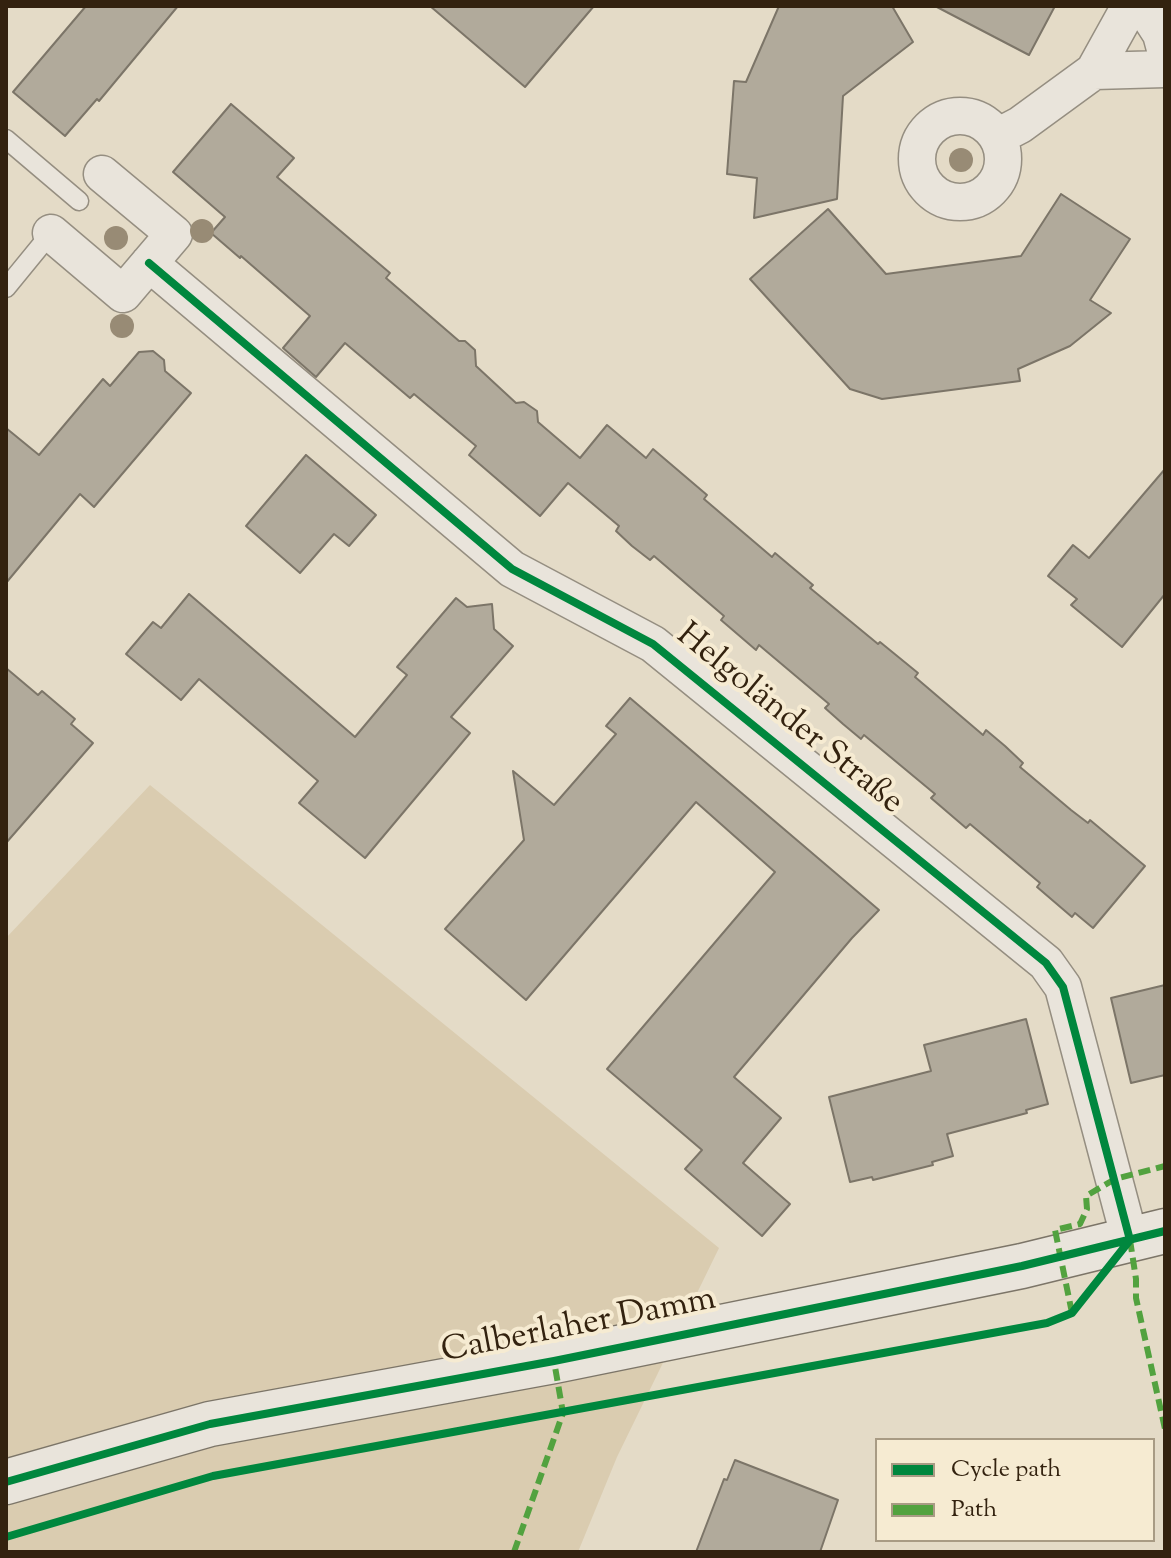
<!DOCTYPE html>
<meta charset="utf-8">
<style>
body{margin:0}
#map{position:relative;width:1171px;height:1558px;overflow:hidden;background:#e4dbc7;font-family:"Sorts Mill Goudy",serif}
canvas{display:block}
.frame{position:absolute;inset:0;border:8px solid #33220f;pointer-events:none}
.legend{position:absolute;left:875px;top:1438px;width:280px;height:104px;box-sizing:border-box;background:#f6ebd2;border:2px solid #a89b84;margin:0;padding:10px 14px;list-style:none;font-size:24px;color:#33220f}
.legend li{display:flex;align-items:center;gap:16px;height:40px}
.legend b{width:40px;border:2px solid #a89b84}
</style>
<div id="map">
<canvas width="1171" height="1558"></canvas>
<div class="frame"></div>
<ul class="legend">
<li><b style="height:10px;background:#00873e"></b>Cycle path</li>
<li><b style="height:10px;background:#52a23f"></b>Path</li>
</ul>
</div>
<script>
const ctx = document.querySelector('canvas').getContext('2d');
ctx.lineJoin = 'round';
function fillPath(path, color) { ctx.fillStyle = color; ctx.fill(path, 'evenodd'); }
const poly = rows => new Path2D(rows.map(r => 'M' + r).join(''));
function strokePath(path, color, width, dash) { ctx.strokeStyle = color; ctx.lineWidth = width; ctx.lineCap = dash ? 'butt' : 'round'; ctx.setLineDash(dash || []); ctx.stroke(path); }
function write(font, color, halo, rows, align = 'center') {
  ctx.font = font + ' "Sorts Mill Goudy",serif'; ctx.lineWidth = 8; ctx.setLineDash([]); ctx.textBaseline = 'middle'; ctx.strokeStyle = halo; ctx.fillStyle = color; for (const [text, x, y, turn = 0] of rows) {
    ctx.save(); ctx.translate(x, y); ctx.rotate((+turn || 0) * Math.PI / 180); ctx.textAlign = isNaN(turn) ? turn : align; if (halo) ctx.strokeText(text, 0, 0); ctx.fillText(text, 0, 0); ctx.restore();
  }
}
const green = poly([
 [150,785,719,1248,617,1457,578,1552,6,1552,6,938]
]);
const building = poly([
 [86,6,178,6,99,101,97,99,65,136,13,92,86,6],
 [430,6,594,6,525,87,430,6],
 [779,6,892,6,913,42,843,96,837,199,754,218,757,178,727,174,734,81,746,82,779,6],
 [935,6,1055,6,1029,55,935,6],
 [231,104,294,158,277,177,390,273,386,278,459,341,465,341,475,350,476,366,516,403,524,402,537,411,538,422,580,458,607,425,646,458,653,449,707,495,704,499,772,557,775,553,813,585,810,588,878,644,880,642,918,673,915,677,983,735,986,730,1005,746,1023,763,1020,767,1071,810,1088,823,1090,820,1145,866,1093,928,1075,913,1072,917,1037,887,1040,883,970,824,966,828,931,798,935,794,864,735,861,739,843,724,825,708,829,704,759,645,756,650,721,620,724,616,654,556,650,560,632,546,616,531,619,526,568,483,540,516,469,455,476,446,414,394,410,398,345,343,316,377,283,348,310,316,241,256,240,258,211,233,225,217,173,172,231,104],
 [1061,194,1130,239,1090,300,1111,313,1070,346,1018,369,1020,381,882,399,850,389,750,279,828,209,886,274,1021,256,1061,194],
 [153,351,164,360,165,371,191,393,94,507,80,494,6,583,6,428,39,455,103,379,110,386,139,352,153,351],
 [306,455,376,515,349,546,334,534,300,573,246,526,306,455],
 [1165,469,1165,594,1122,647,1071,605,1077,599,1048,576,1073,545,1089,558,1165,469],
 [189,594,355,737,407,675,397,667,456,598,467,607,492,604,494,629,513,646,451,717,470,733,365,858,299,803,318,781,199,679,181,700,126,654,153,622,161,628,189,594],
 [6,668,38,695,42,691,75,719,71,724,93,743,6,843,6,668],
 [630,698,879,910,852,938,734,1077,781,1118,743,1163,790,1204,762,1236,685,1169,702,1150,607,1069,775,872,696,802,526,1000,445,929,524,840,513,771,554,805,616,734,606,726,630,698],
 [1165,985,1165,1075,1131,1083,1111,998,1165,985],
 [1026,1019,1048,1104,1026,1110,1027,1113,947,1134,953,1156,932,1162,933,1165,873,1180,872,1177,850,1182,829,1097,931,1071,924,1045,1026,1019],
 [735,1460,838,1500,820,1552,696,1552,724,1479,727,1480,735,1460]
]);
const lane = poly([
 [6,139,79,201],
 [6,288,51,233]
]);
const street = poly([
 [1143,6,1161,34,1165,49],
 [1094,71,1165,69],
 '917 159a43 43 0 1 1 86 0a43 43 0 1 1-86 0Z',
 [997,137,1020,125,1094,71,1130,6],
 [51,233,123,294,174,234,102,174],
 [149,263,512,569,653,644,1046,963,1063,987,1130,1240]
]);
const secondary = poly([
 [6,1482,210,1424,554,1361,1022,1266,1165,1231]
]);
const quiet = poly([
 [1130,1240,1136,1279,1136,1298,1165,1429],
 [1072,1313,1055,1230,1080,1224,1087,1209,1086,1196,1115,1179,1165,1166],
 [514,1552,563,1413,554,1361]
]);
const cycleway = poly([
 [149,263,512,569,653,644,1046,963,1063,987,1130,1240],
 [6,1482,210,1424,554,1361,1022,1266,1165,1231],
 [6,1537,213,1476,1047,1323,1072,1313,1130,1240]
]);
const trees = [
 [961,160],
 [202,231],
 [116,238],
 [122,326]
];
const streetNames = [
 ["Helgoländer Straße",788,721,39],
 ["Calberlaher Damm",579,1328,-11]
];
fillPath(green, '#daccb0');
fillPath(building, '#b1aa9b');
strokePath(building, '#7c7568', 2);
strokePath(lane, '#958e81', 21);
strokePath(street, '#958e81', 39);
strokePath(secondary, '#7c7568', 47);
strokePath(lane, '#e9e4db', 18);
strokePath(street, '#e9e4db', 36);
strokePath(secondary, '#e9e4db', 44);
strokePath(quiet, '#52a23f', 6, [12, 6]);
strokePath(cycleway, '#00873e', 8);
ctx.fillStyle = '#988b75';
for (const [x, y] of trees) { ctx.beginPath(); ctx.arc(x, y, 12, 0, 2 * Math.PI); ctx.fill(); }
write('34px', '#33220f', '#f6ebd2', streetNames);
</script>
